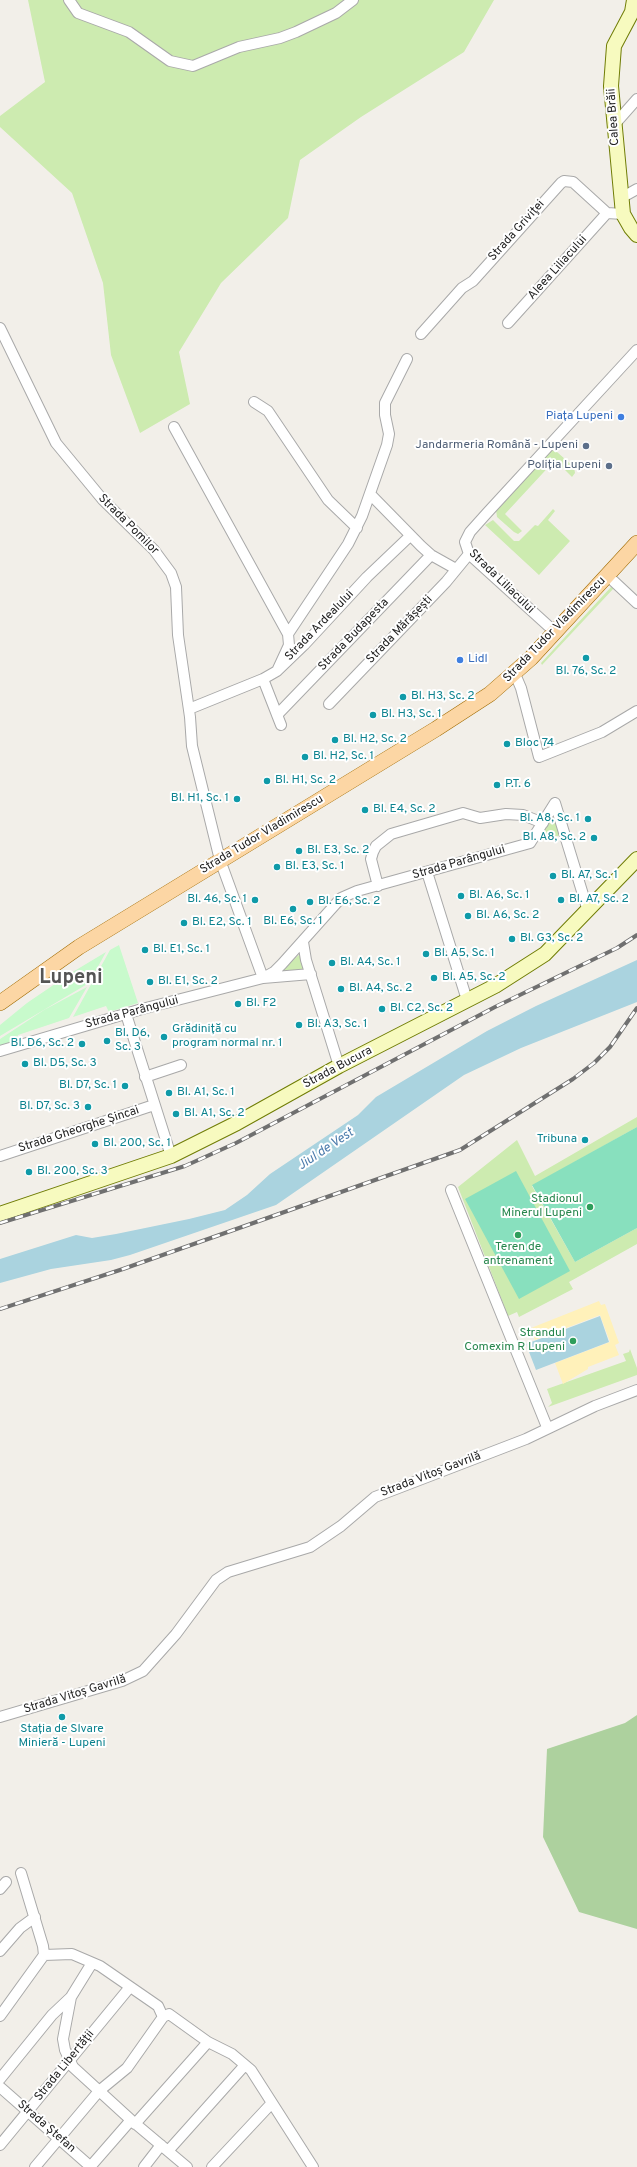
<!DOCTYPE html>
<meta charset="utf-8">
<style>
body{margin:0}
canvas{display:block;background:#f2efe9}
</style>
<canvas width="637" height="2167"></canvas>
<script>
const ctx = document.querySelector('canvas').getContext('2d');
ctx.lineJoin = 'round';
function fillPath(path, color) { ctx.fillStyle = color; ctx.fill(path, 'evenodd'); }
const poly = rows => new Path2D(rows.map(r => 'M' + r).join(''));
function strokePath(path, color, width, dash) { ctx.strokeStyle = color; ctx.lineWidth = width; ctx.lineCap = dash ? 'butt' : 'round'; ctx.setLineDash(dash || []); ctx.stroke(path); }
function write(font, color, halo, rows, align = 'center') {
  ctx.font = font + ' Overpass,sans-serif'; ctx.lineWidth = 4; ctx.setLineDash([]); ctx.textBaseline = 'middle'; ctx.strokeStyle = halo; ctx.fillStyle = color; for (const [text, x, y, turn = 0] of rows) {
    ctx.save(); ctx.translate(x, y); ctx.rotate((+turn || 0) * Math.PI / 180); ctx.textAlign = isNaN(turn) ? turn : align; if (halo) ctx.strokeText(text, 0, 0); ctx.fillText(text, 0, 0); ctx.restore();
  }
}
const grass = poly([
 [28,0,494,0,464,52,361,117,300,160,288,218,221,283,179,352,190,404,140,433,111,355,103,283,72,193,0,127,0,116,45,82],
 [551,450,557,452,574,467,575,473,572,477,555,460,505,514,522,531,518,534,514,532,497,517,496,510],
 [553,509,555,511,548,520,570,541,539,575,485,525,493,520,514,541,519,541,535,525,538,526],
 [611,587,614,588,542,665,541,663],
 [554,813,561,834,558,836,543,838,541,835],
 [300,954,305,969,282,972,282,970],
 [637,1117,637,1127,532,1186,575,1262,637,1228,637,1244,569,1282,573,1289,519,1317,517,1312,508,1316,458,1187,517,1140,535,1176],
 [630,1349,637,1368,637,1375,548,1407,552,1403,547,1389,626,1361,623,1354,629,1352]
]);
const forest = poly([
 [637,1715,637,1929,579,1912,543,1837,547,1749,625,1723]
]);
const sand = poly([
 [599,1301,601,1305,605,1304,619,1343,615,1345,619,1355,588,1367,588,1369,563,1384,555,1363,610,1342,600,1315,535,1340,531,1328]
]);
const park = poly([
 [119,945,138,1003,109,1012,106,1006,73,1017,110,950],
 [106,952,89,983,0,1036,0,1025,27,1003,71,973],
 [87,987,69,1018,18,1035,15,1042,0,1047,0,1039,44,1010]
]);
const pitch = poly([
 [637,1127,637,1228,575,1262,532,1185],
 [516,1171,570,1271,519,1299,465,1199]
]);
const water = poly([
 [637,960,637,1002,521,1048,464,1075,276,1205,130,1255,111,1260,51,1269,0,1283,0,1259,76,1235,92,1238,116,1234,189,1219,225,1210,247,1195,270,1174,358,1115,376,1097,487,1031,536,1006],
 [600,1316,609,1342,536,1370,526,1344]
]);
const minor = poly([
 [69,0,78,13,129,32,170,61,193,66,239,47,280,38,296,32,336,13,353,0],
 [614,125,637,99],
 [621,198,637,189],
 [508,323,607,213],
 [0,328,56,443,103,500,154,550,171,573,176,587,178,635,190,717,192,746,220,860,263,978,311,974],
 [421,334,462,288,473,281,561,183,564,181,573,182,607,213,623,214],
 [254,402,268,411,328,500,357,528],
 [174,427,288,634,289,645,277,671],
 [371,495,421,546,431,555,456,569],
 [607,575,637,603],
 [555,632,469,554,465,542,470,532,487,513,637,350],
 [288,634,348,544,362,516,387,445,389,434,385,415,385,403,407,359],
 [515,674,521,688,539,757,602,732,637,711],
 [329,704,446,582,469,554],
 [189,709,263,679],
 [277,715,431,555],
 [281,725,263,679,277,671,304,645,367,577,410,536],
 [555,803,588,911],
 [427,872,467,1000],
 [378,886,371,859,373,852,376,846,391,834,463,813,480,818,506,814,523,815,543,823],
 [303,942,306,960,339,1066],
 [126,1014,171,1156],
 [0,1051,142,1009,263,978,274,972,282,964,341,898,357,891,530,843,555,803],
 [145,1077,181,1065],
 [0,1156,154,1105],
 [451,1190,547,1427],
 [0,1717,122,1681,143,1671,176,1634,216,1580,228,1572,310,1547,341,1526,375,1497,526,1439,595,1406,637,1390],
 [0,1889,6,1882],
 [0,1951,20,1928,35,1917],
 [44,1955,72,1954,100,1966,158,2006,163,2017],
 [71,1997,63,2039,65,2050,73,2067,131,2120,187,2167],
 [0,2016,44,1955,43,1946,21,1873],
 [0,2079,52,2015,71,1997,92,1963],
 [0,2087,91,2167],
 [135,2124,208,2042],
 [0,2145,130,1987],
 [168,2151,245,2065],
 [35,2167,99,2091,127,2068,163,2017,169,2014,208,2042,232,2054,251,2070,313,2167],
 [90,2167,131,2120],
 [144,2167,161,2145],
 [212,2167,271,2104]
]);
const secondary = poly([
 [634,0,632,12,614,46,611,86,623,214,631,228,637,235],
 [0,1214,171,1156,237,1123,339,1066,495,986,545,954,637,859]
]);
const primary = poly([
 [0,1003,79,947,436,729,490,694,531,658,637,543]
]);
const rail = poly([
 [0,1223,185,1166,236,1143,495,1007,617,948,637,935],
 [0,1309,123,1269,460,1150,573,1079,594,1063,610,1047,637,1008]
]);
const markers = [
 [621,417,4,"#3f7fe0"],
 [586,446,4,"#5c6f8a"],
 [609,466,4,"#5c6f8a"],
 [586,658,4,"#0f9aa8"],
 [460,660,4,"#3f7fe0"],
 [403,697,4,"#0f9aa8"],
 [373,715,4,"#0f9aa8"],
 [335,740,4,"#0f9aa8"],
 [507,744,4,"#0f9aa8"],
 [305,757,4,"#0f9aa8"],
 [267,781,4,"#0f9aa8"],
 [497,785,4,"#0f9aa8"],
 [237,799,4,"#0f9aa8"],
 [365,810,4,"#0f9aa8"],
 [588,819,4,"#0f9aa8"],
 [594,838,4,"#0f9aa8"],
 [299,851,4,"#0f9aa8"],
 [277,867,4,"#0f9aa8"],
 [553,876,4,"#0f9aa8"],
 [461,896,4,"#0f9aa8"],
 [255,900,4,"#0f9aa8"],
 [561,900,4,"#0f9aa8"],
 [310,902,4,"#0f9aa8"],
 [293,909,4,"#0f9aa8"],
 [468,916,4,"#0f9aa8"],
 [184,923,4,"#0f9aa8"],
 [512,939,4,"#0f9aa8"],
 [145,950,4,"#0f9aa8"],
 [426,954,4,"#0f9aa8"],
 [332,963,4,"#0f9aa8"],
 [434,978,4,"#0f9aa8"],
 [150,982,4,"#0f9aa8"],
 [341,989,4,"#0f9aa8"],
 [238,1004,4,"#0f9aa8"],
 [382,1009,4,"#0f9aa8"],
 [299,1025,4,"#0f9aa8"],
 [164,1037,4,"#0f9aa8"],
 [107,1041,4,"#0f9aa8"],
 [82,1044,4,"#0f9aa8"],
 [25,1064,4,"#0f9aa8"],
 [125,1086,4,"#0f9aa8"],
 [169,1093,4,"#0f9aa8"],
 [88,1107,4,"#0f9aa8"],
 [176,1114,4,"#0f9aa8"],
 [585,1140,4,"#0f9aa8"],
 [95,1144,4,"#0f9aa8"],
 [29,1172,4,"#0f9aa8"],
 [590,1207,4,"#2e9e5b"],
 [518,1235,4,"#2e9e5b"],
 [573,1341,4,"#2e9e5b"],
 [62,1717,4,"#0f9aa8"]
];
const streetNames = [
 ["Calea Brăii",614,117,-94],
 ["Strada Griviţei",517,231,-48],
 ["Aleea Liliacului",558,268,-48],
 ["Strada Pomilor",128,525,45],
 ["Strada Liliacului",501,582,44],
 ["Strada Ardealului",320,626,-46],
 ["Strada Mărășești",400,630,-46],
 ["Strada Tudor Vladimirescu",555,630,-46],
 ["Strada Budapesta",354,635,-46],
 ["Strada Tudor Vladimirescu",262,835,-31],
 ["Strada Parângului",459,863,-16],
 ["Strada Parângului",132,1013,-15],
 ["Strada Bucura",338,1068,-28],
 ["Strada Gheorghe Șincai",79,1130,-18],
 ["Strada Vitoș Gavrilă",431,1475,-21],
 ["Strada Vitoș Gavrilă",75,1695,-17],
 ["Strada Libertății",65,2066,-51],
 ["Strada Ștefan",46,2127,41]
];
const shopNames = [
 ["Piața Lupeni",613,417],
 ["Lidl",468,660,"left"]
];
const serviceNames = [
 ["Jandarmeria Română - Lupeni",578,446],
 ["Poliția Lupeni",601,466]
];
const cultureNames = [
 ["Bl. 76, Sc. 2",586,672,"center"],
 ["Bl. H3, Sc. 2",411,697],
 ["Bl. H3, Sc. 1",381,715],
 ["Bl. H2, Sc. 2",343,740],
 ["Bloc 74",515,744],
 ["Bl. H2, Sc. 1",313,757],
 ["Bl. H1, Sc. 2",275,781],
 ["P.T. 6",505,785],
 ["Bl. H1, Sc. 1",229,799,"right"],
 ["Bl. E4, Sc. 2",373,810],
 ["Bl. A8, Sc. 1",580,819,"right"],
 ["Bl. A8, Sc. 2",586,838,"right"],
 ["Bl. E3, Sc. 2",307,851],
 ["Bl. E3, Sc. 1",285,867],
 ["Bl. A7, Sc. 1",561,876],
 ["Bl. A6, Sc. 1",469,896],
 ["Bl. 46, Sc. 1",247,900,"right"],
 ["Bl. A7, Sc. 2",569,900],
 ["Bl. E6, Sc. 2",318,902],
 ["Bl. A6, Sc. 2",476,916],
 ["Bl. E6, Sc. 1",293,922,"center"],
 ["Bl. E2, Sc. 1",192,923],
 ["Bl. G3, Sc. 2",520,939],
 ["Bl. E1, Sc. 1",153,950],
 ["Bl. A5, Sc. 1",434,954],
 ["Bl. A4, Sc. 1",340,963],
 ["Bl. A5, Sc. 2",442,978],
 ["Bl. E1, Sc. 2",158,982],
 ["Bl. A4, Sc. 2",349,989],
 ["Bl. F2",246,1004],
 ["Bl. C2, Sc. 2",390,1009],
 ["Bl. A3, Sc. 1",307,1025],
 ["Grădiniță cu",172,1030],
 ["program normal nr. 1",172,1044],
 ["Bl. D6,",115,1034],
 ["Sc. 3",115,1048],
 ["Bl. D6, Sc. 2",74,1044,"right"],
 ["Bl. D5, Sc. 3",33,1064],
 ["Bl. D7, Sc. 1",117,1086,"right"],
 ["Bl. A1, Sc. 1",177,1093],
 ["Bl. D7, Sc. 3",80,1107,"right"],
 ["Bl. A1, Sc. 2",184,1114],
 ["Tribuna",577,1140,"right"],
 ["Bl. 200, Sc. 1",103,1144],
 ["Bl. 200, Sc. 3",37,1172],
 ["Stația de Slvare",62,1730,"center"],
 ["Minieră - Lupeni",62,1744,"center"]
];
const leisureNames = [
 ["Stadionul",582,1200],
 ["Minerul Lupeni",582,1214],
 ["Teren de",518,1248,"center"],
 ["antrenament",518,1262,"center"],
 ["Strandul",565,1334],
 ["Comexim R Lupeni",565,1348]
];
const waterNames = [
 ["Jiul de Vest",326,1150,-34]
];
const townNames = [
 ["Lupeni",71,979]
];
fillPath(grass, '#cdebb0');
fillPath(forest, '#add19e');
fillPath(sand, '#fff1ba');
fillPath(park, '#c8facc');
fillPath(pitch, '#88e0be');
fillPath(water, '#aad3df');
strokePath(minor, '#a9a9a9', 12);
strokePath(secondary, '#707d05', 16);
strokePath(primary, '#a06b00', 16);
strokePath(minor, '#fff', 10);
strokePath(secondary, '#f7fabf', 14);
strokePath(primary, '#fcd6a4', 15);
strokePath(rail, '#707070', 4);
strokePath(rail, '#fff', 2.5, [8]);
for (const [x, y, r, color] of markers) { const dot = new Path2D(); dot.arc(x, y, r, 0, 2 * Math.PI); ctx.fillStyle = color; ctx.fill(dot); strokePath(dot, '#fff', 1.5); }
write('12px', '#222', '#fff', streetNames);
write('12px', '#366cbe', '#fff', shopNames, 'right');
write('12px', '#4e5e75', '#fff', serviceNames, 'right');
write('12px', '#0d838f', '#fff', cultureNames, 'left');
write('12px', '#27864d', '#fff', leisureNames, 'right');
write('italic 13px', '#4a7aab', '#fff', waterNames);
write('bold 20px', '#555', '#fff', townNames);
</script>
